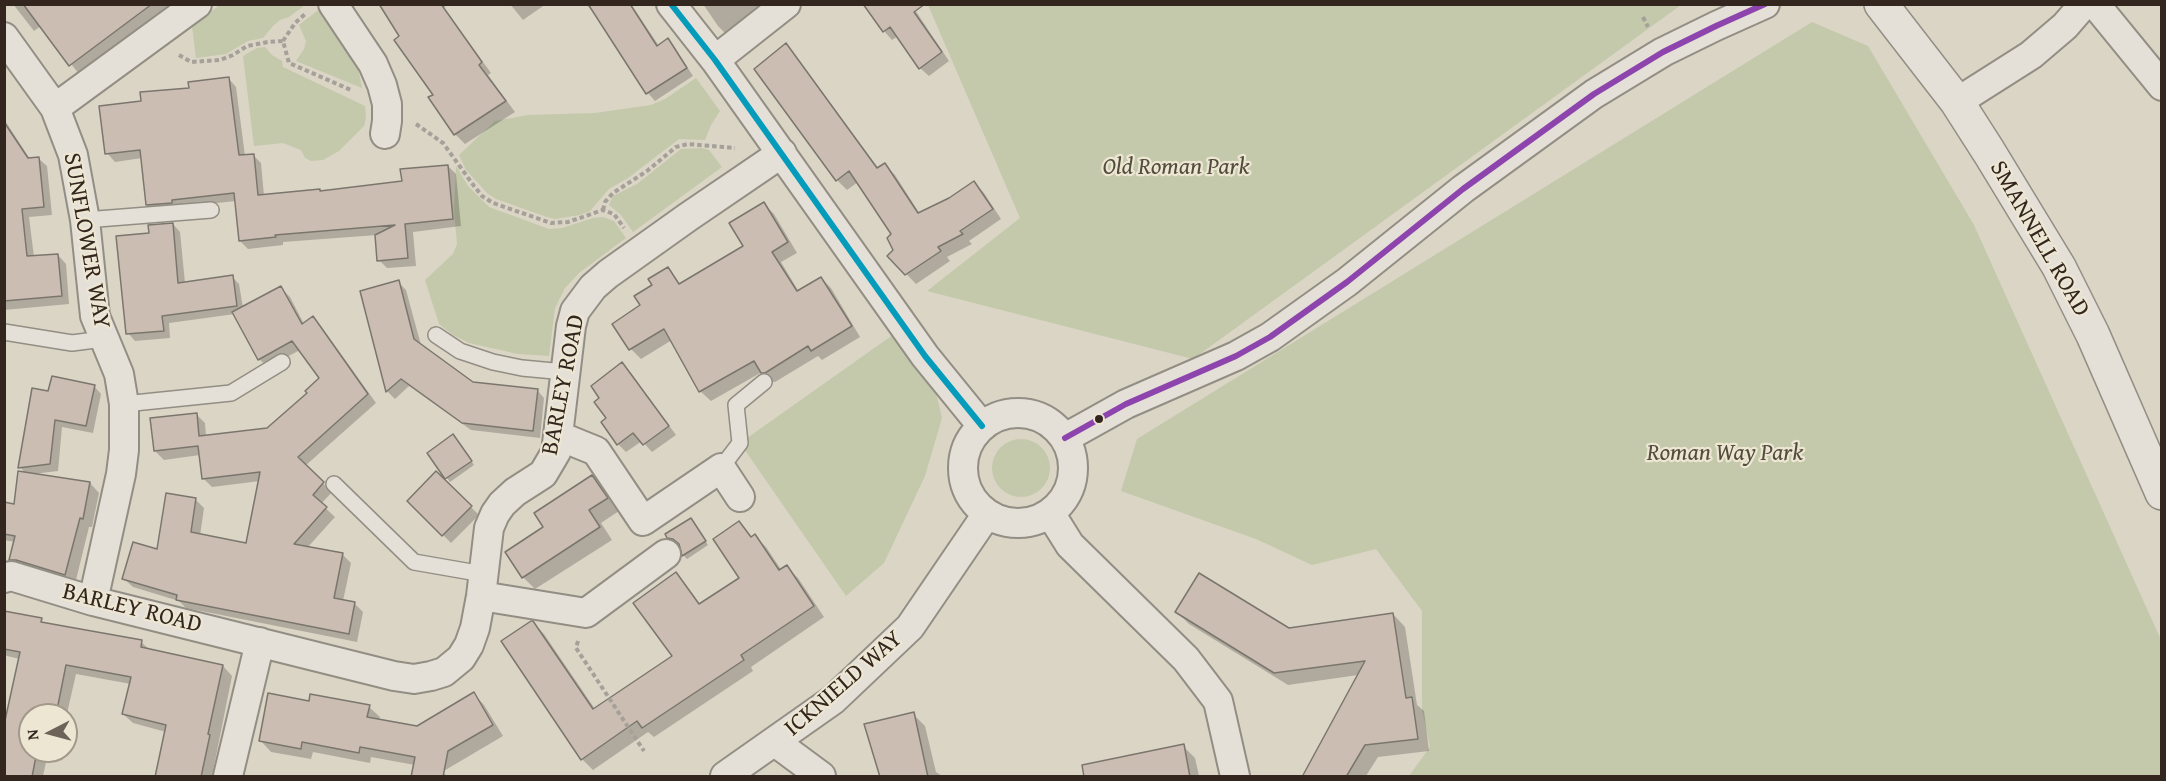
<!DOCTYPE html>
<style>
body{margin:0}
#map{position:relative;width:2166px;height:781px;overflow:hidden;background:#dbd5c5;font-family:"Gentium Book Plus",serif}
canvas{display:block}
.frame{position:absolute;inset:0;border:6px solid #33261e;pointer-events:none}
.north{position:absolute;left:18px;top:703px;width:60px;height:60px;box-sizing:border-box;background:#ede6d3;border:2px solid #a3998b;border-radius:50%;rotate:264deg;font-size:16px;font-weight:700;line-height:24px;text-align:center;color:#33261e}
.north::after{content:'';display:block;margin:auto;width:21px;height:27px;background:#6e6358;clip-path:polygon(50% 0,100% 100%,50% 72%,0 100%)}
</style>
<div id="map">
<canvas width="2166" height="781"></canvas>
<div class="frame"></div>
<div class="north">N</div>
</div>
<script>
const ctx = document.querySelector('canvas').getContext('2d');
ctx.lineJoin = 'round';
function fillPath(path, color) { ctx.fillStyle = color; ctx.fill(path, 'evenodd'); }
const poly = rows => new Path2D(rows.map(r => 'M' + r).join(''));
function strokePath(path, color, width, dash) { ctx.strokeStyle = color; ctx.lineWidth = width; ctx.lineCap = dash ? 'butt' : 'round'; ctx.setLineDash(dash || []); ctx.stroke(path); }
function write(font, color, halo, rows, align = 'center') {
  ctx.font = font + ' "Gentium Book Plus",serif'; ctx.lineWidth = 4.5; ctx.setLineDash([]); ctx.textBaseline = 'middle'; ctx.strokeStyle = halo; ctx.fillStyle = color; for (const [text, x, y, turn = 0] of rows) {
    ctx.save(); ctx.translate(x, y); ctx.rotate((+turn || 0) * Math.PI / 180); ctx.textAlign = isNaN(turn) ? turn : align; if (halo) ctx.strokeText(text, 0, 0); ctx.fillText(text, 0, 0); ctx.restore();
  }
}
const green = poly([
 [221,4,305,4,305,5,289,17,280,20,273,26,263,38,248,41,226,54,196,58,192,26],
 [928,5,1681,5,1193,359,927,291,1020,218],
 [321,8,357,62,362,88,296,61,304,49,306,41,299,25],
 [1812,22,1868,46,1974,225,2161,640,2161,776,1409,776,1430,747,1422,710,1422,611,1376,549,1312,565,1256,539,1121,491,1137,439],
 [265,47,272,55,282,61,283,67,365,106,366,118,364,126,339,151,323,160,311,161,305,158,301,150,283,143,254,146,243,56,257,48],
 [696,78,720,111,711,125,705,140,679,139,628,178,609,189,590,211,580,215,555,219,547,217,496,199,488,194,466,170,459,155,495,121,528,115,595,113,651,105,665,99],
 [702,148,709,150,722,167,633,232,621,215,609,205,613,196,637,184,681,149],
 [456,166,468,186,489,207,549,229,562,228,593,218,603,217,614,221,626,238,579,273,565,288,555,308,549,356,518,354,469,343,453,335,439,324,425,280,453,254,457,244,454,211],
 [897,332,936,393,942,418,925,476,884,563,846,596,740,443],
 '992 468a29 29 0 1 1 58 0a29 29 0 1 1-58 0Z'
]);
const shadow = poly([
 [13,4,182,4,79,74,41,26,34,31],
 [381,4,447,4,444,8,491,73,488,75,515,112,465,144,455,134,435,95],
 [510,4,546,4,523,20],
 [586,4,631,4,659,46,668,40,675,48,693,76,655,101,648,93,601,21],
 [703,4,770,4,726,34,718,26],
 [911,4,949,61,929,76,920,68,898,36,892,40,884,31],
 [786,45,795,55,879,169,885,165,895,175,920,214,950,199,974,183,984,193,1001,219,969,241,972,244,947,257,950,261,916,284,889,256,895,251,893,235,858,182,847,190,837,180],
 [228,78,236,87,245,156,253,155,261,163,264,196,321,192,403,183,448,166,456,174,461,226,413,232,416,266,387,268,379,260,377,235,283,242,283,245,248,249,240,241,236,201,179,207,155,213,147,205,142,158,115,162,107,153,142,102],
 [4,119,30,159,38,158,47,166,52,215,29,217,34,257,58,255,66,264,69,304,4,310],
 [764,204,774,214,797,253,781,262,799,292,821,278,831,288,860,337,822,360,818,356,775,382,773,382,762,372,711,401,700,391,672,340,641,359,631,349,614,324,642,305,654,286,668,269,681,285,745,247],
 [173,224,180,232,185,283,232,277,239,284,243,308,281,288,290,297,304,324,312,318,321,326,376,403,305,466,332,492,321,504,335,517,307,548,342,554,351,563,343,601,354,603,363,612,357,642,186,608,179,601,133,587,124,579,158,551,195,499,204,508,200,536,247,545,260,481,212,487,203,478,200,455,164,460,155,451,196,414,205,423,206,436,267,430,309,393,321,379,300,350,268,367,259,359,235,314,169,323,170,338,135,341,128,333,150,235],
 [398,282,406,290,421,345,472,383,537,390,544,398,540,438,471,430,409,386,395,399,388,392,361,292],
 [622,364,631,373,676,435,652,452,642,441,626,452,618,444,608,419,601,399],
 [94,386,101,394,93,433,62,427,58,471,33,474,90,483,99,493,92,527,89,527,75,584,20,569,11,560,15,542,4,540,4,503,15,506,26,474,20,467,49,393],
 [457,440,474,465,450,482,429,453],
 [436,473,479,515,451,543,409,501],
 [592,477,604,489,619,511,601,523,612,540,535,589,523,577,545,527],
 [691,520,708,545,687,559,683,555,680,544,673,541,669,537],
 [739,523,752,538,755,536,766,547,782,571,787,567,798,578,824,617,751,667,753,671,654,737,648,732,593,770,582,759,503,642,533,623,544,634,595,709,674,657,676,574,686,585,700,604,741,578],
 [4,612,41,620,46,625,141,642,150,650,223,666,232,676,212,776,156,776,166,732,133,723,123,714,131,684,76,674,66,718,66,715,30,715,30,751,59,751,58,756,48,753,43,776,4,776,20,659,7,656,4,654],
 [1177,612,1288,630,1393,614,1405,627,1417,705,1424,711,1429,751,1378,757,1366,776,1303,776,1358,675,1288,685,1189,624],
 [474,694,484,705,503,736,442,772,447,776,413,776,415,765,371,757,370,763,313,752,311,759,271,752,261,741,310,703,369,707,380,717,379,720,418,727],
 [913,714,925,726,936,772,942,776,882,776],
 [1183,746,1195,758,1199,776,1090,776]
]);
const building = poly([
 [23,4,152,4,69,66,23,4],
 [379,4,441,4,482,62,479,65,506,101,454,135,428,97,433,95,394,40,399,36,379,4],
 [588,4,630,4,657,46,668,38,687,68,646,94,588,4],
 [863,4,925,4,914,12,942,52,919,69,890,27,883,32,863,4],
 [786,43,877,168,885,163,918,213,949,198,974,181,993,209,960,231,963,234,938,247,941,251,905,275,887,256,893,250,887,238,891,234,849,171,836,181,754,69,786,43],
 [229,77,239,155,254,154,258,195,320,189,320,191,402,181,400,169,448,165,453,219,405,224,408,258,377,261,375,235,395,225,275,235,276,237,239,241,234,193,172,200,172,203,146,205,140,150,105,154,99,106,141,101,140,92,189,88,188,82,229,77],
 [4,122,28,158,39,157,44,207,22,209,27,256,58,254,62,296,4,301,4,122],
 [764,202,788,242,772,252,797,291,821,277,852,326,811,351,808,346,765,373,761,373,754,361,699,392,664,329,629,350,612,324,640,305,634,296,652,285,648,279,668,267,679,284,743,246,729,223,764,202],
 [173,223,178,283,233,275,237,306,162,316,164,331,126,334,116,236,149,233,148,225,173,223],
 [399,280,414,339,473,382,538,389,533,431,462,423,401,379,386,392,360,291,399,280],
 [281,286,302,324,313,316,368,394,298,457,324,482,313,495,327,507,294,544,343,553,334,598,355,602,349,634,176,600,177,595,122,579,133,542,157,549,166,493,196,498,191,532,246,543,260,472,202,479,198,446,154,451,150,418,197,413,199,436,267,428,307,393,305,391,319,378,292,341,258,360,232,312,281,286],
 [622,362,669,426,643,445,633,433,617,445,601,422,606,418,594,402,599,398,591,386,622,362],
 [52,376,95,385,86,426,55,420,50,464,18,468,32,388,48,391,52,376],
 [453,434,472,461,445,479,427,453,453,434],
 [18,471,90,482,83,519,80,518,65,575,16,560,9,560,15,536,4,534,4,502,14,504,18,471],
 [436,471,472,506,442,536,407,501,436,471],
 [592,475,608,498,589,510,600,527,522,578,505,552,543,527,534,513,592,475],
 [691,518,706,541,682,556,679,544,673,539,667,538,665,534,691,518],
 [739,521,751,537,755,534,779,570,787,565,814,606,741,655,744,660,642,728,637,721,581,760,501,641,531,621,533,621,593,709,672,656,633,603,676,572,699,604,739,578,713,539,739,521],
 [1199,573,1289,628,1393,613,1406,698,1412,697,1418,739,1365,745,1346,777,1302,777,1365,661,1274,673,1175,612,1199,573],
 [4,611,42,618,41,622,142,640,141,647,223,665,208,734,210,735,201,777,155,777,166,725,122,714,131,677,66,665,56,715,30,715,30,751,37,751,32,777,4,777,4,725,20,652,4,649,4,611],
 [474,692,493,725,448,751,443,777,411,777,415,757,360,747,359,753,302,742,301,749,259,741,268,693,309,701,310,694,370,705,367,717,417,726,474,692],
 [914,712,928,777,880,777,864,724,914,712],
 [1184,744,1190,777,1084,777,1082,765,1184,744]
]);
const path = poly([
 [1643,17,1648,27],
 [283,41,295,23,305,14],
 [179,55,191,62,220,60,233,55,247,46,268,42,283,41,289,63,351,90],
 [416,124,443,143,474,186,482,196,493,203,551,223,568,222,603,210,614,214,624,228],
 [603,210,605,202,613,193,647,171,676,147,688,144,735,148],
 [578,641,576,648,644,751]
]);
const service = poly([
 [85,220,211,210],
 [4,332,72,343,103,339],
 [436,335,460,351,493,362,522,368,565,372],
 [124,404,231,393,282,362],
 [721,468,740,443,736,405,764,382],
 [334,484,414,562,483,574]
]);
const minor = poly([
 [333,4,373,64,382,85,387,104,387,121,385,134],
 [671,4,715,60,925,356,982,426],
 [2095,4,2162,86],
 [4,37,55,108,73,155,85,220,95,316,119,374,124,404,124,450,121,474,93,601],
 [715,60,786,4],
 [1957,102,2031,55,2065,26,2084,4],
 [55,108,197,4],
 '963 468a55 55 0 1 1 110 0a55 55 0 1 1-110 0Z',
 [559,436,596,451,643,521,721,468,740,497],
 [1065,438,1126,404,1236,356,1270,337,1347,282,1463,189,1594,94,1663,52,1716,26,1765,4],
 [1050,513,1070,545,1186,659,1218,701,1235,776],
 [4,578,11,576,93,601,394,676,414,679,431,676,444,672,461,658,469,645,475,628,481,596,489,528,495,514,502,504,515,492,543,474,556,452,571,326,575,311,593,287,608,274,688,217,782,153],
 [481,596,586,613,666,554],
 [775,742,821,776],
 [228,776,260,642],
 [725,776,833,700,910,627,987,514]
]);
const tertiary = poly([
 [1881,4,1957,102,1989,152,2059,267,2093,335,2162,493]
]);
const bus1 = poly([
 [1065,438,1126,404,1236,356,1270,337,1347,282,1463,189,1594,94,1663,52,1716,26,1765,4]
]);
const bus2 = poly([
 [671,4,715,60,925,356,982,426]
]);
const markers = [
 [1099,419,5,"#33261e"]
];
const parkNames = [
 ["Old Roman Park",1176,168],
 ["Roman Way Park",1725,454]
];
const streetNames = [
 ["SMANNELL ROAD",2039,239,60],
 ["SUNFLOWER WAY",86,241,80],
 ["BARLEY ROAD",564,385,-79],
 ["BARLEY ROAD",132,609,14],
 ["ICKNIELD WAY",844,684,-41]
];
fillPath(green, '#c3c9aa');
fillPath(shadow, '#0003');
fillPath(building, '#cbbdb1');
strokePath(building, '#7b766d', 1.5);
strokePath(service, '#928e84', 18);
strokePath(minor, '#928e84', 32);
strokePath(tertiary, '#928e84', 36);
strokePath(path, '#a5a19a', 4, [4.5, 3]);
strokePath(service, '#e4e0d8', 15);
strokePath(minor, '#e4e0d8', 28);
strokePath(tertiary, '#e4e0d8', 33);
strokePath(bus1, '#8e44ad', 6);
strokePath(bus2, '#059cbc', 6);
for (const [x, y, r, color] of markers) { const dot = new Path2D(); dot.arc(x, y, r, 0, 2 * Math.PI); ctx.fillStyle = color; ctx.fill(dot); strokePath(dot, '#ede6d3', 2); }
write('italic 24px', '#524c3c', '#ede6d3', parkNames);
write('24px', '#33261e', '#ede6d3', streetNames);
</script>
